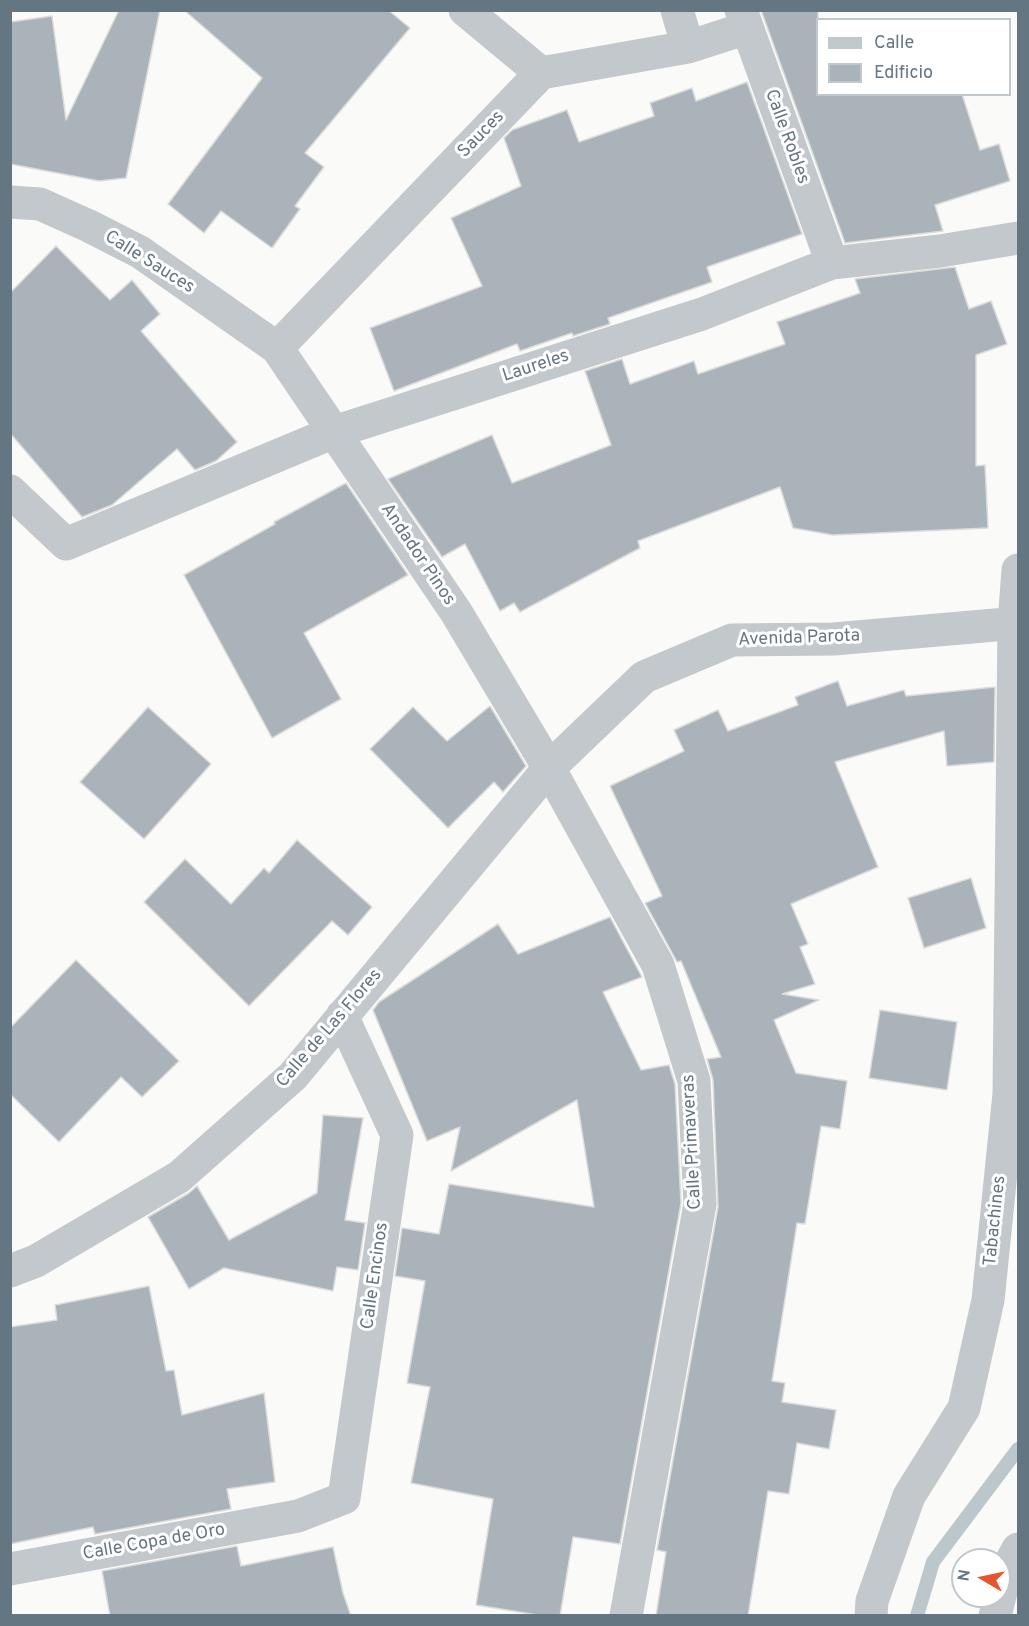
<!DOCTYPE html>
<style>
body{margin:0}
#map{position:relative;width:1029px;height:1626px;overflow:hidden;background:#fafaf8;font-family:Overpass,sans-serif}
canvas{display:block}
.frame{position:absolute;inset:0;border:12px solid #657683;pointer-events:none}
.legend{position:absolute;left:816px;top:18px;width:195px;height:78px;box-sizing:border-box;background:#fff;border:2px solid #c1c8cd;margin:0;padding:8px 10px;list-style:none;font-size:18px;color:#657683}
.legend li{display:flex;align-items:center;gap:12px;height:30px}
.legend b{width:30px;border:2px solid #c1c8cd}
.north{position:absolute;left:951px;top:1548px;width:60px;height:60px;box-sizing:border-box;background:#fff;border:2px solid #c1c8cd;border-radius:50%;rotate:279deg;font-size:16px;font-weight:700;line-height:24px;text-align:center;color:#657683}
.north::after{content:'';display:block;margin:auto;width:21px;height:27px;background:#e4572e;clip-path:polygon(50% 0,100% 100%,50% 72%,0 100%)}
</style>
<div id="map">
<canvas width="1029" height="1626"></canvas>
<div class="frame"></div>
<ul class="legend">
<li><b style="height:8px;background:#c3c8cc"></b>Calle</li>
<li><b style="height:16px;background:#aab3b9"></b>Edificio</li>
</ul>
<div class="north">N</div>
</div>
<script>
const ctx = document.querySelector('canvas').getContext('2d');
ctx.lineJoin = 'round';
const poly = rows => new Path2D(rows.map(r => 'M' + r).join(''));
function strokePath(path, color, width, dash) { ctx.strokeStyle = color; ctx.lineWidth = width; ctx.lineCap = dash ? 'butt' : 'round'; ctx.setLineDash(dash || []); ctx.stroke(path); }
function fillPath(path, color) { ctx.fillStyle = color; ctx.fill(path, 'evenodd'); }
function write(font, color, halo, rows, align = 'center') {
  ctx.font = font + ' Overpass,sans-serif'; ctx.lineWidth = 6; ctx.setLineDash([]); ctx.textBaseline = 'middle'; ctx.strokeStyle = halo; ctx.fillStyle = color; for (const [text, x, y, turn = 0] of rows) {
    ctx.save(); ctx.translate(x, y); ctx.rotate((+turn || 0) * Math.PI / 180); ctx.textAlign = isNaN(turn) ? turn : align; if (halo) ctx.strokeText(text, 0, 0); ctx.fillText(text, 0, 0); ctx.restore();
  }
}
const stream = poly([
 [917,1616,933,1562,1018,1449]
]);
const building = poly([
 [119,10,160,10,126,178,99,181,10,164,10,22,52,16,66,120,119,10],
 [184,10,388,10,410,28,305,153,324,167,295,206,300,209,272,248,221,211,204,233,168,204,262,78,184,10],
 [761,10,818,10,818,94,962,94,980,150,999,144,1010,181,935,205,943,231,845,243,761,10],
 [747,82,802,234,707,267,712,282,608,318,610,324,573,336,572,333,520,351,517,344,394,391,370,328,482,286,451,218,521,186,504,138,512,130,567,110,579,142,654,116,650,103,692,88,696,101,747,82],
 [56,246,110,300,132,280,160,314,141,331,237,442,216,461,195,470,177,449,112,505,82,517,10,433,10,293,56,246],
 [955,267,969,309,991,301,1007,344,976,355,976,466,985,465,988,528,833,535,793,528,780,487,638,541,640,548,520,612,514,603,500,611,465,544,442,557,388,479,492,435,512,483,611,445,585,371,622,359,630,384,694,361,698,374,785,344,777,322,860,293,855,279,955,267],
 [346,483,408,575,304,633,341,699,272,738,184,575,275,524,274,522,346,483],
 [838,681,847,706,904,690,906,696,995,687,994,762,947,766,944,731,835,762,878,867,791,904,808,944,800,947,815,984,782,994,819,1000,774,1020,796,1073,847,1081,840,1129,821,1126,805,1224,797,1223,772,1381,785,1383,782,1402,836,1410,829,1449,797,1443,789,1494,768,1491,748,1616,656,1616,666,1552,657,1550,718,1207,713,1080,707,1059,721,1057,681,961,677,962,645,903,662,896,610,786,684,751,674,730,718,710,728,731,798,705,795,697,838,681],
 [490,706,526,766,503,792,494,782,448,828,370,749,413,707,447,741,490,706],
 [148,707,211,764,144,839,80,782,148,707],
 [297,840,372,907,348,935,332,921,249,1006,144,902,185,859,231,904,264,868,269,873,297,840],
 [971,878,986,928,924,948,908,898,971,878],
 [610,917,642,977,603,992,641,1070,669,1065,675,1084,681,1203,620,1544,573,1537,560,1616,544,1616,476,1605,493,1499,411,1483,430,1387,407,1383,425,1281,395,1276,402,1228,439,1234,449,1184,594,1207,577,1100,451,1171,460,1127,427,1141,373,1010,379,1002,498,924,518,954,610,917],
 [76,960,179,1061,142,1097,121,1077,59,1142,10,1094,10,1028,76,960],
 [880,1010,957,1022,947,1090,869,1078,880,1010],
 [323,1115,363,1118,345,1220,365,1223,358,1270,337,1267,333,1291,224,1268,189,1289,148,1217,189,1193,197,1186,229,1240,317,1193,323,1115],
 [149,1286,166,1371,174,1370,182,1415,264,1393,275,1482,227,1489,231,1509,95,1534,93,1527,10,1544,10,1327,57,1320,55,1305,149,1286],
 [237,1546,241,1566,333,1547,343,1593,351,1616,110,1616,102,1571,237,1546]
]);
const minor = poly([
 [465,10,541,73],
 [677,10,688,47],
 [741,10,832,263],
 [10,202,40,204,89,226,140,252,277,348,456,612,549,768,658,965,694,1081,700,1204,626,1616],
 [277,348,541,73,688,47,747,28],
 [10,491,66,544,334,432,702,314,832,263,940,251,1018,238],
 [10,1271,36,1261,179,1177,293,1076,549,768,644,677,732,640,834,639,1018,623],
 [10,1569,298,1516,344,1498,397,1135,342,1016],
 [871,1616,872,1601,909,1496,964,1408,988,1300,1009,1094,1014,623,1018,570],
 [995,1616,1006,1571,1018,1549]
]);
const streetNames = [
 ["Sauces",482,135,-46],
 ["Calle Robles",786,137,70],
 ["Calle Sauces",149,263,32],
 ["Laureles",536,367,-18],
 ["Andador Pinos",417,555,56],
 ["Avenida Parota",799,639,-2],
 ["Calle de Las Flores",330,1029,-49],
 ["Calle Primaveras",693,1142,-93],
 ["Tabachines",996,1221,-84],
 ["Calle Encinos",376,1276,-82],
 ["Calle Copa de Oro",154,1543,-10]
];
strokePath(stream, '#bbc7cb', 14);
fillPath(building, '#aab3b9');
strokePath(building, '#dcdcda', 1.5);
strokePath(minor, '#c3c8cc', 33);
write('18px', '#657683', '#fff', streetNames);
</script>
